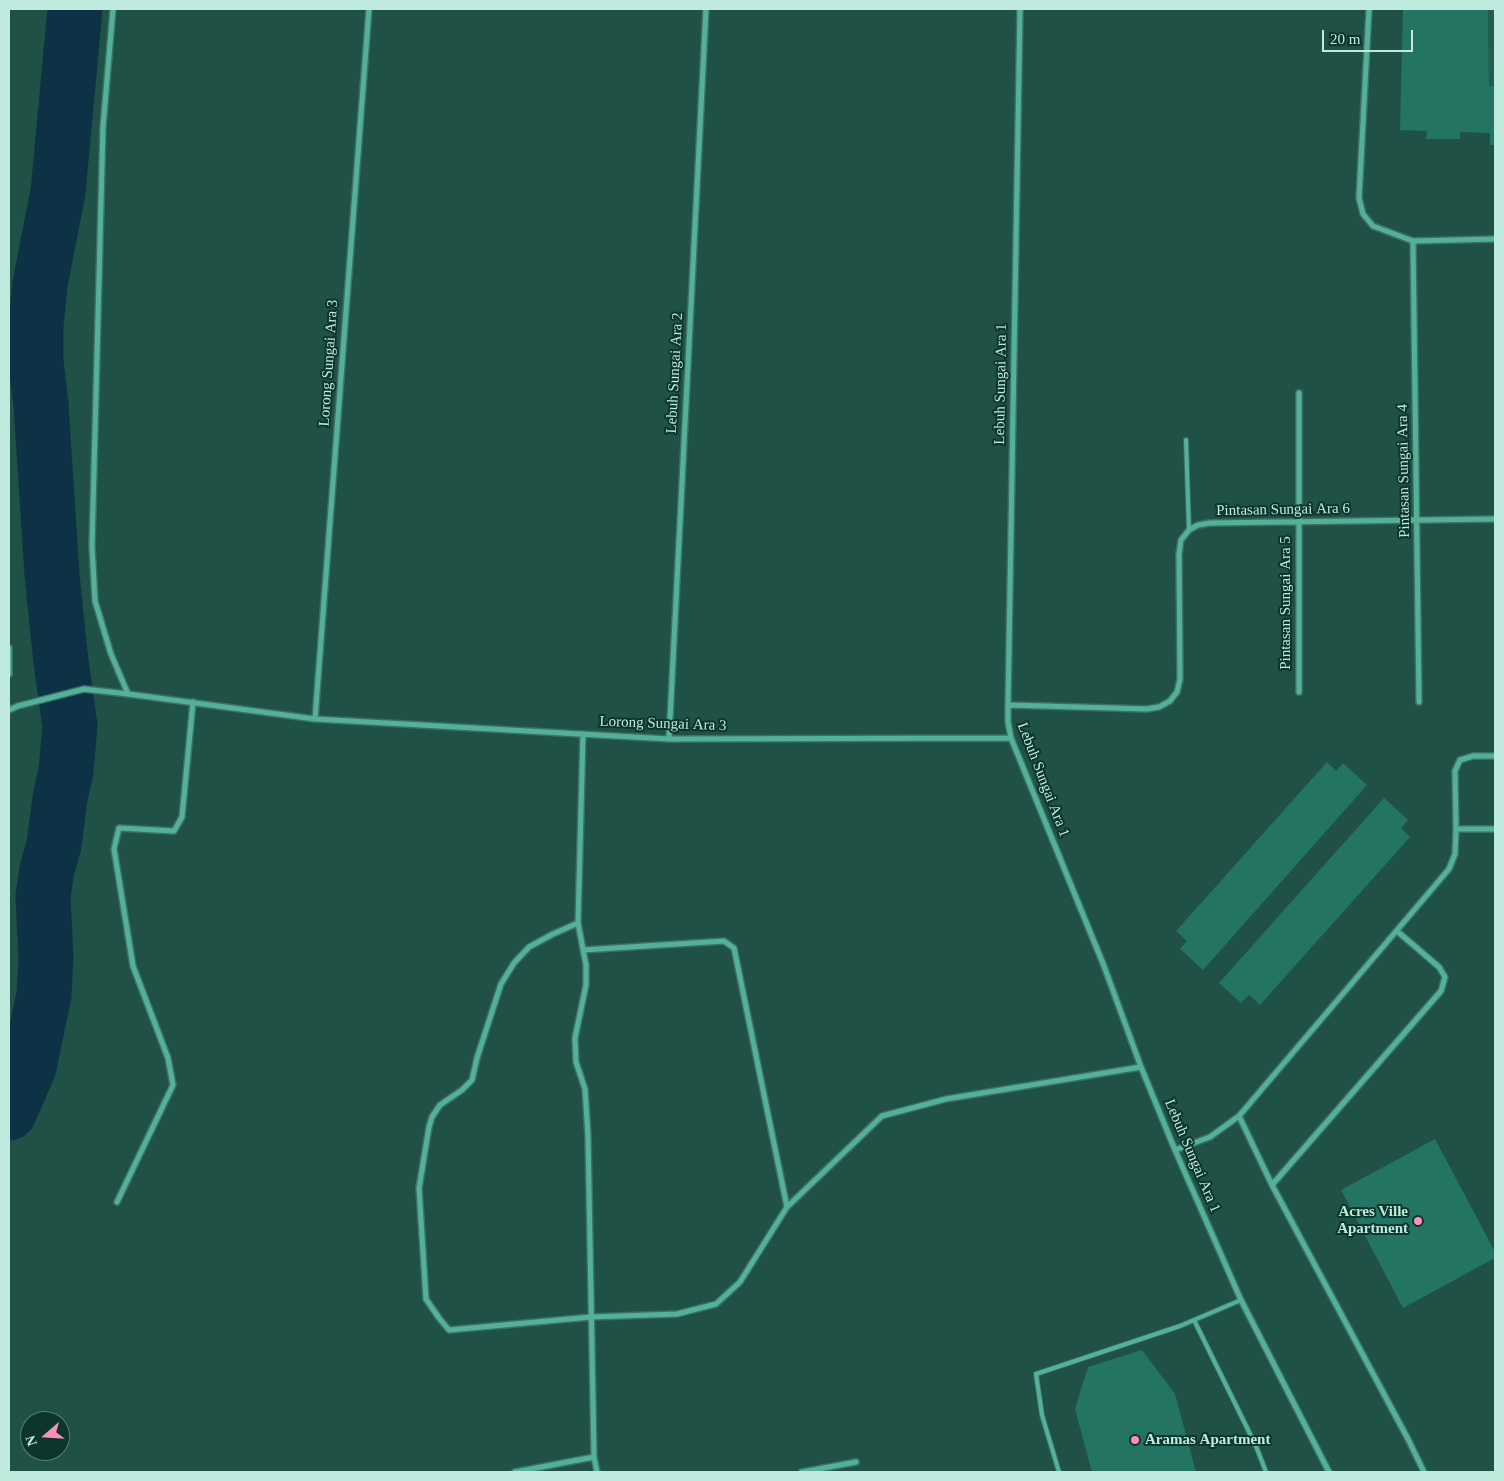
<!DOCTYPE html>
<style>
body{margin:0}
#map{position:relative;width:1504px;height:1481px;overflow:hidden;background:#1f5146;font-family:"Times New Roman",serif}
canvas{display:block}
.frame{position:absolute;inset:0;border:10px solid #bfebde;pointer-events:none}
.north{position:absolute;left:20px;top:1411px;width:50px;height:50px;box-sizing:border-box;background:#0c352c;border:1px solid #547e73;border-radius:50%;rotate:251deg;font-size:14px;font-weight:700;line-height:20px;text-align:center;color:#bfebde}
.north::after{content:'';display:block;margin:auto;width:18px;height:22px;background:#ff8ebb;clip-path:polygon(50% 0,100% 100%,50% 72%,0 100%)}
.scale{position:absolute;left:1322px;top:30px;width:91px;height:22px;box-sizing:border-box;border:2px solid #bfebde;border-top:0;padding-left:6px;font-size:15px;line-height:18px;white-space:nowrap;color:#bfebde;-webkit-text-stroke:4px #0c352c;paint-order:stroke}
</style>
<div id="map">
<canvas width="1504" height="1481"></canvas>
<div class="frame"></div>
<div class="north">N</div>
<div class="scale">20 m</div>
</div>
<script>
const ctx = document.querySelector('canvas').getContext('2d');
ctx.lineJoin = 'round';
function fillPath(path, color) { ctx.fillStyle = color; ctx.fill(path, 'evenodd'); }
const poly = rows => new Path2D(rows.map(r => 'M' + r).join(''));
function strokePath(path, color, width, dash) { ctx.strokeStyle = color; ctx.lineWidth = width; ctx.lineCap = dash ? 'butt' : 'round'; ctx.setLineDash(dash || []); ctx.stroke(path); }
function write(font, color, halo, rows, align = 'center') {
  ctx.font = font + ' "Times New Roman",serif'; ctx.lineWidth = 4; ctx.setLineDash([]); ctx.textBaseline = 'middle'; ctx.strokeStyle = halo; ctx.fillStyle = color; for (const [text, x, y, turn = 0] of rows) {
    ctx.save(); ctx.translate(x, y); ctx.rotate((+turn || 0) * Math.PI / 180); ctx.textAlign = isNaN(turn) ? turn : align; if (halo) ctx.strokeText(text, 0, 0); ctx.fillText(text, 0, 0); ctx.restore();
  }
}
const built = poly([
 [1488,9,1495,9,1495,86,1489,86]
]);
const river = poly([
 [9,1113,29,1067,44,995,46,957,43,897,47,869,54,845,60,798,66,771,70,726,61,662,52,575,41,405,36,362,36,325,40,284,58,192,75,9]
]);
const building = poly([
 [1403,9,1488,9,1489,86,1495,86,1495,145,1490,145,1490,133,1460,132,1460,139,1426,139,1427,131,1400,130],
 [1327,762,1336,771,1343,763,1367,785,1203,970,1180,949,1187,941,1176,931],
 [1384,798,1408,820,1401,828,1410,837,1260,1005,1249,995,1241,1003,1219,983],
 [1435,1139,1495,1252,1495,1258,1403,1308,1341,1190],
 [1142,1350,1175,1394,1196,1472,1092,1472,1075,1409,1088,1367]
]);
const lane = poly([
 [1186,440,1189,530],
 [1194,1320,1256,1446,1266,1472],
 [1059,1472,1042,1415,1036,1374,1180,1326,1241,1300]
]);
const street = poly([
 [113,9,103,127,92,546,95,601,111,654,128,694],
 [1020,9,1008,705,1008,722,1011,738,1104,966,1141,1067,1175,1150,1241,1300,1329,1472],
 [1369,9,1359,198,1363,214,1373,226,1413,241,1495,239],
 [1413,241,1419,702],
 [1299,393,1299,692],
 [9,648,9,674],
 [1008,705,1147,709,1159,707,1170,701,1177,692,1180,679,1179,554,1181,540,1189,530,1198,525,1210,523,1495,519],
 [9,710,18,706,84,689,128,694,315,719,669,739,1011,738],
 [315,719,369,9],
 [583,734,578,923,586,965,586,985,575,1038,576,1062,585,1089,588,1136,594,1457,597,1472],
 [669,739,706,9],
 [1456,829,1455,771,1460,760,1473,756,1495,756],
 [578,923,553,934,529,947,514,963,501,984,477,1058,472,1080,462,1090,440,1105,432,1117,429,1127,419,1188,426,1299,439,1318,449,1330,591,1317,677,1314,716,1304,740,1282,787,1207,882,1116,946,1099,1141,1067],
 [583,950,724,941,734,948,787,1207],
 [1239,1116,1272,1185,1408,1439,1424,1472],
 [1175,1150,1210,1137,1239,1116,1449,869,1455,854,1456,829,1495,829],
 [1272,1185,1441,991,1445,977,1439,967,1397,931],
 [117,1202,173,1085,168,1058,133,966,114,849,119,828,174,831,182,817,193,702],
 [515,1472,594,1457],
 [802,1472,856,1462]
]);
const markers = [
 [1418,1221,5,"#ff8ebb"],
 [1135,1440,5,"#ff8ebb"]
];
const streetNames = [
 ["Lorong Sungai Ara 3",329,363,-86],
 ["Lebuh Sungai Ara 2",675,373,-87],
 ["Lebuh Sungai Ara 1",1001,384,-89],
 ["Pintasan Sungai Ara 4",1404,471,-91],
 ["Pintasan Sungai Ara 6",1283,510,-1],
 ["Pintasan Sungai Ara 5",1286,603,-90],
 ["Lorong Sungai Ara 3",663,724,2],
 ["Lebuh Sungai Ara 1",1043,780,69],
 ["Lebuh Sungai Ara 1",1192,1156,67]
];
const poiNames = [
 ["Acres Ville",1408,1212],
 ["Apartment",1408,1229],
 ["Aramas Apartment",1145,1440,"left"]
];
fillPath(built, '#245d50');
strokePath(river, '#0d3245', 55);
fillPath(building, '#247463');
strokePath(lane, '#3d7065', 6);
strokePath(street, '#3d7065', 8);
strokePath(lane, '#53b19a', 4);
strokePath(street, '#53b19a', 5);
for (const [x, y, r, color] of markers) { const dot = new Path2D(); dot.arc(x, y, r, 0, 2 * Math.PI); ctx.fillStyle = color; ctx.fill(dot); strokePath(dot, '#0c352c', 2); }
write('15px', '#bfebde', '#0c352c', streetNames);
write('bold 15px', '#bfebde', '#0c352c', poiNames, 'right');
</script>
